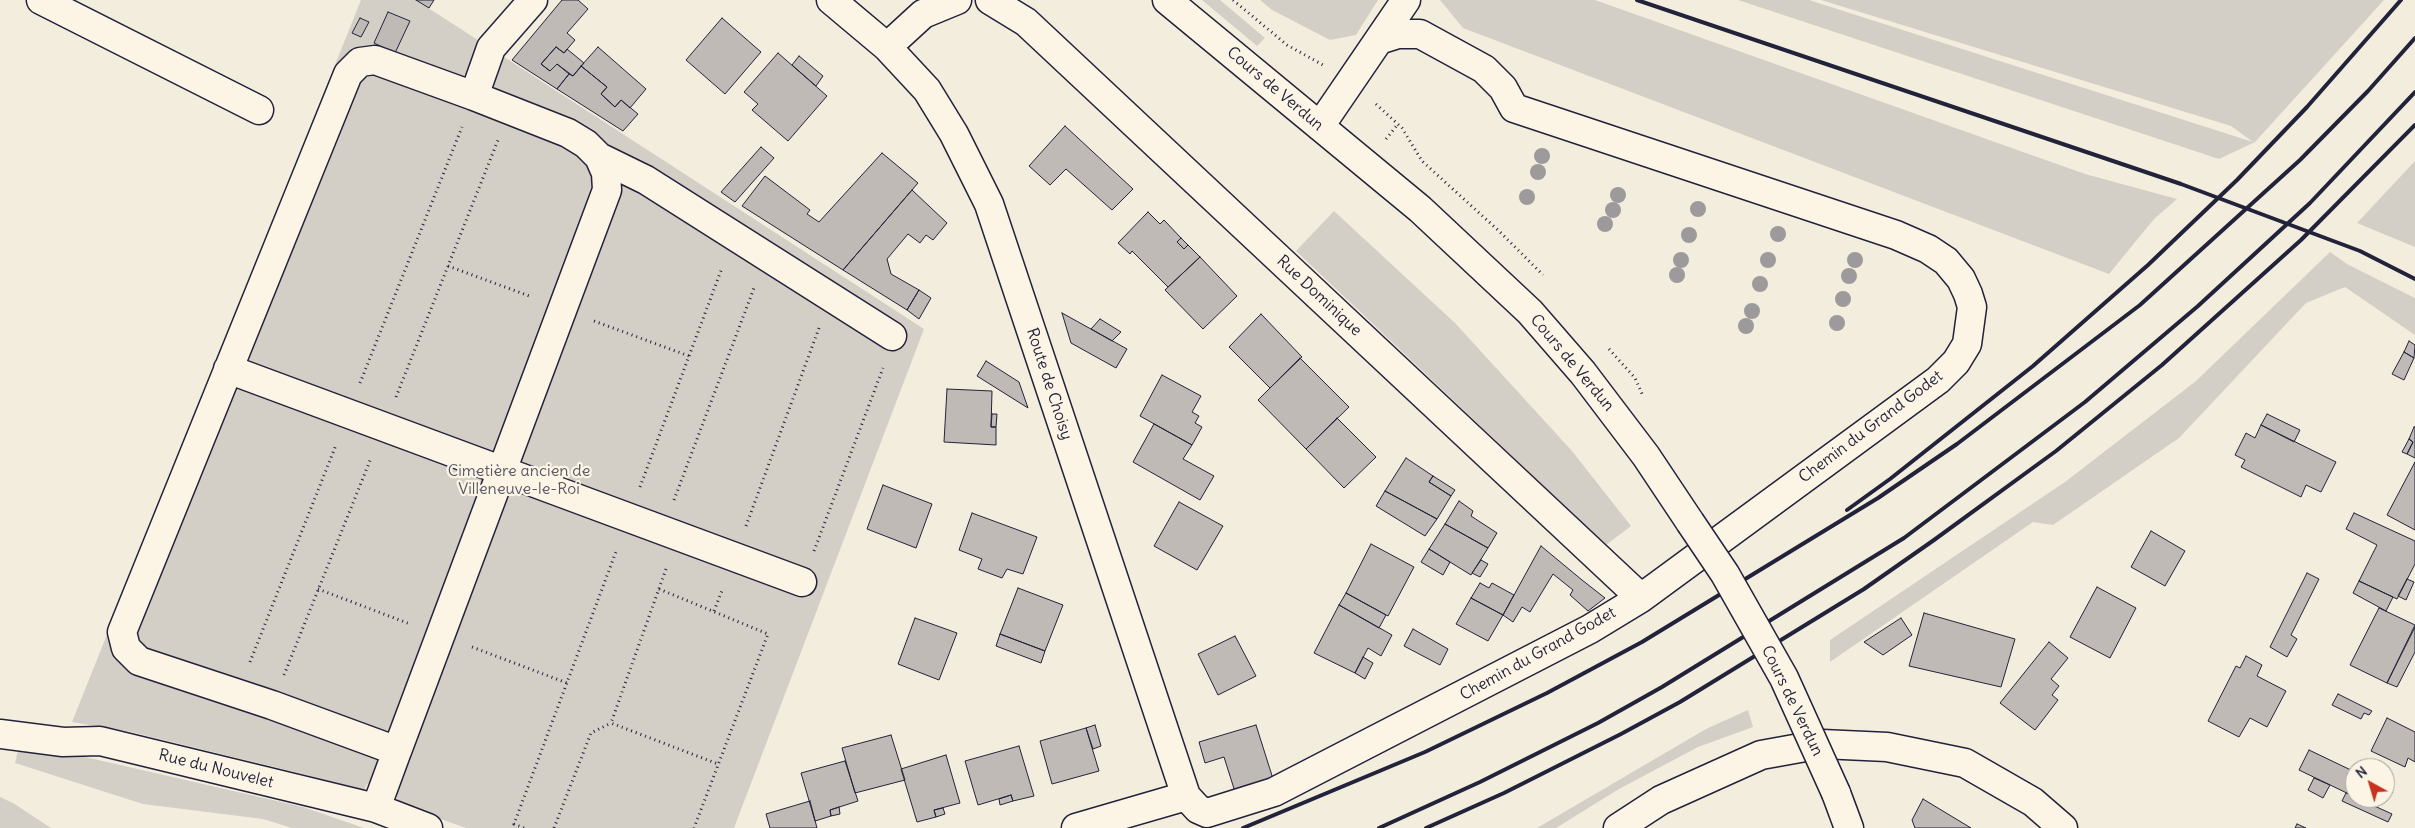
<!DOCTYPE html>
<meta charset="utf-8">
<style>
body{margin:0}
#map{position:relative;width:2415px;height:828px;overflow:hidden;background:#f3edde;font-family:Delius,sans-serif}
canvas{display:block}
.north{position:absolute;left:2345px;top:758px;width:50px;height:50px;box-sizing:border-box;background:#fcf5e5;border:1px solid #a5a1a1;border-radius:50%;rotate:321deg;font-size:14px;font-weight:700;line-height:20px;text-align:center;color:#22223b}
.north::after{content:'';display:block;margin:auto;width:18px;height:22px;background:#c8321e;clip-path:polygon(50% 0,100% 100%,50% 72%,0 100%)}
</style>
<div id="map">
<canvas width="2415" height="828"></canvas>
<div class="north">N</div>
</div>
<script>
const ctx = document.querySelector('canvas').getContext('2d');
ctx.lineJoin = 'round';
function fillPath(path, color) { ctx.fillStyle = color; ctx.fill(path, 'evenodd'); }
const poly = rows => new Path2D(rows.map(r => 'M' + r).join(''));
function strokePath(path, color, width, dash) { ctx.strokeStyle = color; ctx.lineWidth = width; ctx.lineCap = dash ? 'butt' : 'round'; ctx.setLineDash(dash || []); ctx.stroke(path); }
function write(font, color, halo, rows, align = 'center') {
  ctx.font = font + ' Delius,sans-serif'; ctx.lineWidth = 4.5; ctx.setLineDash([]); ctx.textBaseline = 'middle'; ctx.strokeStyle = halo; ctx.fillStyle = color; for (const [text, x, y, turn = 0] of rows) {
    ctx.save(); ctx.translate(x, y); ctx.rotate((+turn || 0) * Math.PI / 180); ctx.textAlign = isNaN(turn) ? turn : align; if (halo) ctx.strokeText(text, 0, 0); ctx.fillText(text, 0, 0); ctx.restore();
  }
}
const green = poly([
 [361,0,416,0,924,329,734,828,466,828,398,804,395,785,377,779,367,784,363,792,307,775,127,731,72,722],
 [1202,0,1220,0,1265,38,1257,46],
 [1260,0,1378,0,1356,35,1330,40,1272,10],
 [1440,0,1595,0,2085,174,2177,199,2154,219,2109,274,1463,28],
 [1738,0,1809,0,2253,142,2231,126,1821,0,2384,0,2255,142,2219,159],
 [2415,161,2415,247,2357,223],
 [1334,211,1455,323,1572,451,1631,526,1606,545,1296,251],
 [2330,252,2347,264,2415,298,2415,335,2345,287,2306,303,2179,438,2053,525,2033,522,1830,662,1830,640,2065,482,2196,381],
 [1748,710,1753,727,1698,747,1619,789,1556,828,1537,828,1706,729],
 [20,742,303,807,364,828,292,828,263,819,143,804,15,763],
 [0,797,13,803,51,828,0,828]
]);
const building = poly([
 [416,0,434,0,429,8,416,0],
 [562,0,578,0,588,9,567,33,575,40,564,53,556,47,541,64,550,71,557,64,569,74,557,89,512,60,562,0],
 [388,12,410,21,395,53,374,43,388,12],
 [360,18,369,22,361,37,352,33,360,18],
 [722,18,761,52,725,94,686,60,722,18],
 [556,47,564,53,567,49,584,63,573,76,557,64,550,71,541,64,556,47],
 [598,47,646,89,630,108,621,100,615,107,601,94,607,87,581,66,598,47],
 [778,53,827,96,788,141,752,110,758,104,744,92,778,53],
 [799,56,823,76,816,86,792,65,799,56],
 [581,66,607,87,601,94,615,107,621,100,638,114,623,131,557,89,569,74,573,76,581,66],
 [1065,126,1133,189,1112,210,1066,169,1050,185,1029,166,1065,126],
 [761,147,774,158,735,202,721,192,761,147],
 [882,153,918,183,843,270,742,206,765,176,810,210,807,214,819,222,882,153],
 [912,190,947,223,933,240,926,235,920,243,908,234,887,259,891,274,919,290,907,310,843,270,912,190],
 [1148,212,1160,224,1164,220,1181,238,1177,242,1184,249,1188,245,1200,257,1168,287,1132,251,1130,254,1118,243,1148,212],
 [1181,238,1188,245,1184,249,1177,242,1181,238],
 [1200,257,1237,296,1203,329,1165,290,1200,257],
 [919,290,931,298,919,319,907,310,919,290],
 [1062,313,1127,349,1116,368,1071,343,1062,313],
 [1261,314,1302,357,1270,388,1229,347,1261,314],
 [1100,319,1121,332,1112,341,1091,329,1100,319],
 [2409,341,2415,345,2414,358,2404,352,2409,341],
 [2404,352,2414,358,2404,380,2392,374,2404,352],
 [1300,358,1349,407,1306,449,1258,400,1300,358],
 [986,361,1019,382,1028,408,977,376,986,361],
 [1162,375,1201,396,1192,412,1199,416,1195,423,1202,427,1192,445,1140,416,1162,375],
 [947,389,992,391,991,427,996,427,996,445,944,442,947,389],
 [992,414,997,414,996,427,991,427,992,414],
 [2267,414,2300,430,2294,442,2261,425,2267,414],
 [1337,418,1376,457,1344,488,1306,449,1337,418],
 [1154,424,1192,445,1183,459,1214,476,1200,500,1133,462,1154,424],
 [2261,425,2336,462,2321,492,2306,485,2301,497,2241,467,2245,460,2235,455,2246,433,2255,438,2261,425],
 [2414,427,2415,427,2415,458,2407,454,2413,442,2409,439,2414,427],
 [2409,439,2413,442,2407,454,2402,452,2409,439],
 [1406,458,1433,476,1429,482,1451,496,1437,519,1385,491,1406,458],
 [2415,462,2415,530,2387,515,2415,462],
 [1433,476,1455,490,1451,496,1429,482,1433,476],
 [883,485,932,504,916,548,867,529,883,485],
 [1385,491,1437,519,1425,536,1376,506,1385,491],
 [1459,501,1473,511,1471,516,1497,533,1488,548,1445,524,1459,501],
 [1179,502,1223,526,1197,570,1154,546,1179,502],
 [972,513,1037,537,1023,574,1007,569,1002,578,978,569,982,559,959,550,972,513],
 [2354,513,2415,541,2415,564,2397,599,2359,581,2377,545,2346,529,2354,513],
 [1445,524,1488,548,1471,575,1429,549,1445,524],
 [2151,531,2185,551,2165,586,2131,567,2151,531],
 [1371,544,1414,567,1388,616,1346,593,1371,544],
 [1541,546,1582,580,1605,598,1588,611,1570,595,1573,590,1553,574,1530,612,1522,607,1513,622,1503,615,1541,546],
 [1429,549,1450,562,1443,575,1421,562,1429,549],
 [1481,560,1488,564,1480,577,1472,573,1481,560],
 [2307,573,2319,579,2291,635,2297,639,2287,657,2270,647,2307,573],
 [2407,579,2414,582,2406,600,2398,596,2407,579],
 [2359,581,2393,597,2386,611,2353,593,2359,581],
 [1480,583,1489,588,1492,583,1514,595,1503,615,1471,598,1480,583],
 [2097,587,2136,608,2110,658,2070,637,2097,587],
 [1018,588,1063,605,1045,651,1000,634,1018,588],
 [1346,593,1386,615,1379,628,1339,605,1346,593],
 [1471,598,1503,615,1488,641,1456,624,1471,598],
 [1339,605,1392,635,1381,656,1368,648,1355,673,1314,653,1339,605],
 [2379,608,2415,625,2387,683,2350,665,2379,608],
 [1924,613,2015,639,2001,687,1909,666,1924,613],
 [915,618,957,633,939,680,898,664,915,618],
 [1901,618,1912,635,1883,655,1864,642,1901,618],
 [2415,627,2415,652,2397,687,2387,683,2415,627],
 [1413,629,1448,649,1440,665,1404,646,1413,629],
 [1000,634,1045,651,1041,663,996,646,1000,634],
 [1235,636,1256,676,1218,695,1198,654,1235,636],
 [2049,642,2068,658,2051,679,2059,686,2052,695,2058,700,2035,730,2000,703,2049,642],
 [2246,656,2262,665,2257,676,2286,691,2267,727,2250,718,2239,737,2208,721,2236,666,2240,668,2246,656],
 [1363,657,1373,663,1365,679,1355,673,1363,657],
 [2338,694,2372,711,2369,715,2364,713,2361,719,2332,705,2338,694],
 [2387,718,2415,732,2415,762,2408,758,2405,767,2371,751,2387,718],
 [1095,725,1101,746,1093,749,1086,728,1095,725],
 [1256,725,1274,782,1236,795,1224,757,1205,763,1199,742,1256,725],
 [1086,728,1099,771,1052,784,1040,741,1086,728],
 [891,735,905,780,855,793,842,748,891,735],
 [1019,746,1034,796,1013,801,1011,795,978,805,965,761,1019,746],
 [2309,750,2355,772,2353,796,2299,770,2309,750],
 [946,755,960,803,934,810,936,817,917,822,901,769,946,755],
 [845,761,858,801,830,810,831,816,815,821,801,773,845,761],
 [2314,778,2330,785,2323,798,2308,790,2314,778],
 [2346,793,2392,814,2388,822,2342,801,2346,793],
 [1011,795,1013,801,1000,805,999,799,1011,795],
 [1923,799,1971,828,1915,828,1912,820,1923,799],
 [810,801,817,828,770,828,766,814,810,801],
 [839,807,840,814,831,816,830,810,839,807],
 [943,808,945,814,936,817,934,810,943,808],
 [2297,824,2306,828,2295,828,2297,824]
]);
const path = poly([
 [1233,0,1287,45,1323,65],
 [1376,104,1402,128,1422,161,1499,231,1543,275],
 [1386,139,1398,124],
 [448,266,532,297],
 [594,321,689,356],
 [1609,349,1635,378,1643,396],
 [360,383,462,127],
 [396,397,498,140],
 [640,487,722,268],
 [674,500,754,288],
 [746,526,819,328],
 [814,551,883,368],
 [666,569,611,723,718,764],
 [318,589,410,624],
 [659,589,768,634,694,828],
 [714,611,723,588],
 [472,647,567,683],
 [250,662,336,445],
 [284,675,371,458],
 [524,828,514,824,617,549],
 [554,828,591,733,611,723]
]);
const minor = poly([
 [41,0,259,110],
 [831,0,887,47,927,90,954,134,989,204,1186,796,1198,809,1207,813,1274,792,1590,629,1641,598,1938,380,1956,362,1967,344,1972,307,1968,294,1961,279,1946,261,1928,249,1896,235,1514,108,1503,88,1484,69,1420,34,1398,34,1379,40],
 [990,0,1026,22,1641,598],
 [887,47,923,14,957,0],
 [474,96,375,60,360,62,348,74,122,632,126,648,139,661,272,705,397,751,607,190,606,173,599,157,586,144,568,133,474,96,491,48,533,0],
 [1320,126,1406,0],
 [599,157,646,180,892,336],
 [228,369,802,582],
 [0,734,63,742,100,741,376,808,428,828],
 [376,808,397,751],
 [1076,828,1186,796],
 [1618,828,1661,800,1761,755,1822,744,1887,747,1965,763,2033,802,2063,828]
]);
const major = poly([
 [1167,0,1420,209,1530,312,1583,373,1646,456,1690,522],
 [1836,793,1849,828]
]);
const rail = poly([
 [1637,0,2181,184,2360,251,2415,279],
 [1847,510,1890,479,2033,366,2148,265,2237,180,2307,107,2401,0],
 [1243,828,1425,752,1547,693,1642,642,1878,498,1957,444,2140,305,2300,160,2368,91,2415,38],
 [1379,828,1480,782,1598,723,1662,687,1904,538,2085,402,2198,306,2310,203,2415,92],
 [1426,828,1504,793,1621,734,1680,702,1864,589,1934,540,2056,451,2162,365,2301,240,2415,125]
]);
const majorBridge = poly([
 [1690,522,1725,574,1784,678,1836,793]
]);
const trees = [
 [1542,156],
 [1538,172],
 [1618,195],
 [1527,197],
 [1698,209],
 [1613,210],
 [1605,224],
 [1778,234],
 [1689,235],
 [1681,260],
 [1768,260],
 [1855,260],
 [1677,275],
 [1849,276],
 [1760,284],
 [1843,299],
 [1752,311],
 [1837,323],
 [1746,326]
];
const streetNames = [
 ["Cours de Verdun",1275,89,40],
 ["Rue Dominique",1319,296,43],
 ["Cours de Verdun",1572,363,50],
 ["Route de Choisy",1049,384,72],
 ["Chemin du Grand Godet",1871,427,-37],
 ["Chemin du Grand Godet",1538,654,-29],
 ["Cours de Verdun",1792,701,64],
 ["Rue du Nouvelet",216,769,14]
];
const parkNames = [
 ["Cimetière ancien de",519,471],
 ["Villeneuve-le-Roi",519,489]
];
fillPath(green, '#d4cfc6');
fillPath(building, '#bfbab6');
strokePath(building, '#22223b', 1);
strokePath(minor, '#22223b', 31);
strokePath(major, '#22223b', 31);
strokePath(path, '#22223b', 3, [1, 4]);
strokePath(minor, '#fcf5e5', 28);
strokePath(major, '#fcf5e5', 28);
strokePath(rail, '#22223b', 4);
strokePath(majorBridge, '#22223b', 31, []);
strokePath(majorBridge, '#fcf5e5', 28);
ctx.fillStyle = '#9d9a9b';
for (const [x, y] of trees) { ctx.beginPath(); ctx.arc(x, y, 8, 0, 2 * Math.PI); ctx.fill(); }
write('16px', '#22223b', '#fcf5e5', streetNames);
write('16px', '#575665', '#fcf5e5', parkNames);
</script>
